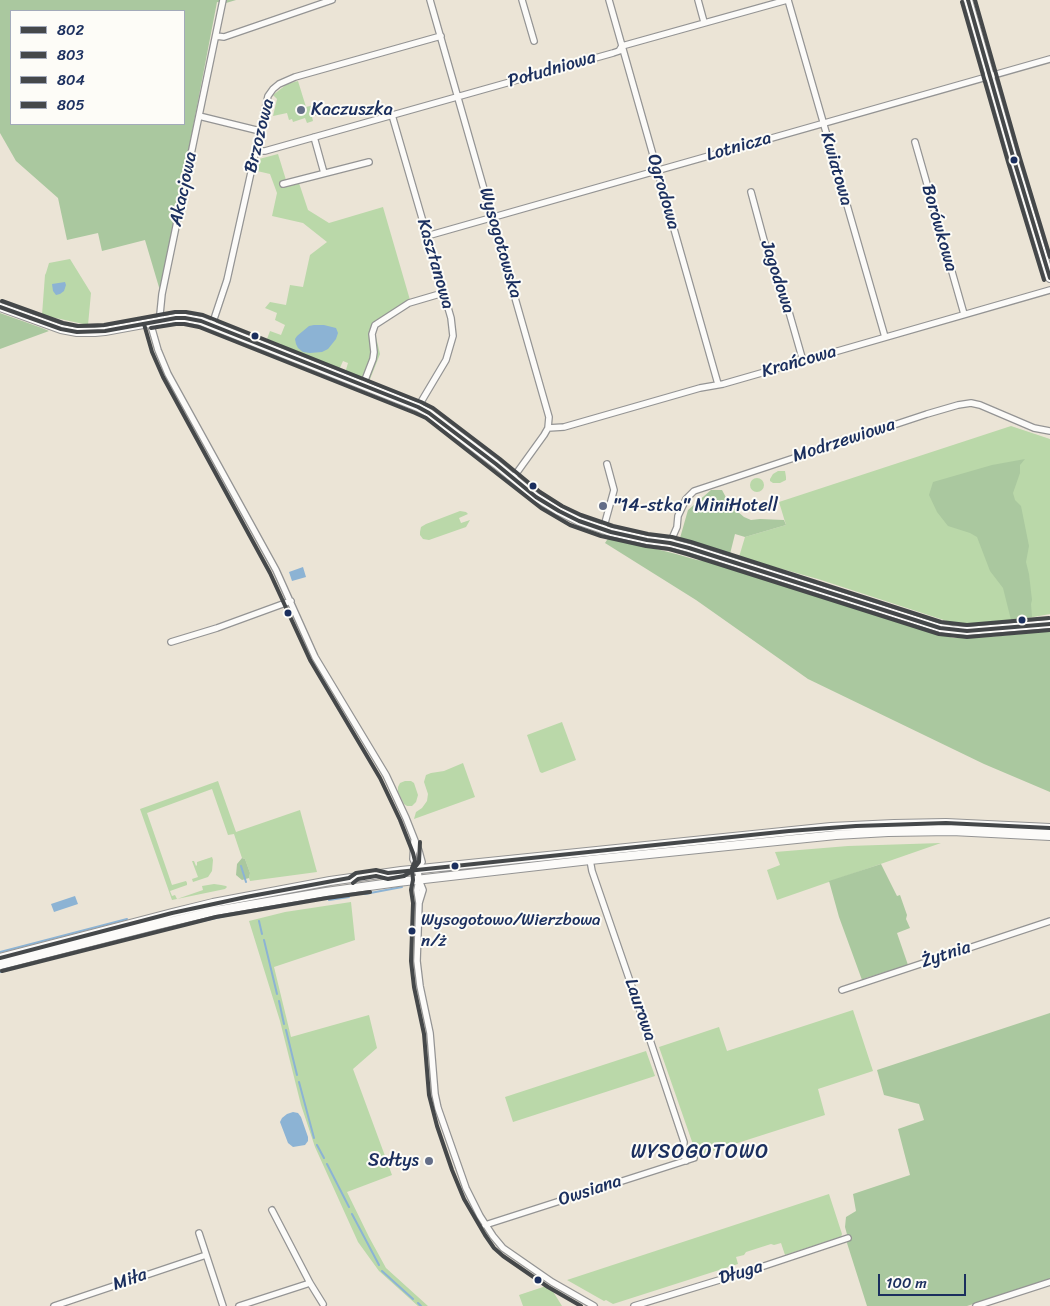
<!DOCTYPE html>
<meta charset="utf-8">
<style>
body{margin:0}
#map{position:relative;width:1050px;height:1306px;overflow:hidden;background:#ebe4d6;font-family:Sriracha,sans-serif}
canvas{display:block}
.legend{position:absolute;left:10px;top:10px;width:175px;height:115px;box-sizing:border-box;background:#fdfcf7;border:1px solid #a3aaba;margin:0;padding:6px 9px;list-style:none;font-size:15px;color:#1b2f5e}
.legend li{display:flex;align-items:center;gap:10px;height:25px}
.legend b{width:25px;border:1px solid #a3aaba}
.scale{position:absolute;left:878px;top:1274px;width:88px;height:22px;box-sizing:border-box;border:2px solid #1b2f5e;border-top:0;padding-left:6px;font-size:15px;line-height:18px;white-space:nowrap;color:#1b2f5e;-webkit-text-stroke:4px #fdfcf7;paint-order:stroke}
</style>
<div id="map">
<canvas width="1050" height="1306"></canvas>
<ul class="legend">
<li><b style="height:6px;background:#45484a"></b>802</li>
<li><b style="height:6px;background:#45484a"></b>803</li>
<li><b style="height:6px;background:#45484a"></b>804</li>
<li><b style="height:6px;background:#45484a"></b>805</li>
</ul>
<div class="scale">100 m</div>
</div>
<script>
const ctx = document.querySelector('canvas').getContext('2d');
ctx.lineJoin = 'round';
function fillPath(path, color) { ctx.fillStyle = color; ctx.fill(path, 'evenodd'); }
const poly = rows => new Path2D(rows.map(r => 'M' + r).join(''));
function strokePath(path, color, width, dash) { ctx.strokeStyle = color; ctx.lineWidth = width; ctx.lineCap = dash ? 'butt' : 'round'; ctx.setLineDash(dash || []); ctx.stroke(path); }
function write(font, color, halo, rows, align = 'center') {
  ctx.font = font + ' Sriracha,sans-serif'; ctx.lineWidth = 4; ctx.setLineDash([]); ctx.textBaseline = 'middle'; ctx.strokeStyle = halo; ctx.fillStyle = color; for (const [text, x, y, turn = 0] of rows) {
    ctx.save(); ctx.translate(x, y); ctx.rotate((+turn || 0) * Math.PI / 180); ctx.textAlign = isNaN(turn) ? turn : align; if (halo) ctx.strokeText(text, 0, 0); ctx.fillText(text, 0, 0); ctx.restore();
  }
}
const green = poly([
 [298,81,306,107,318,104,320,114,312,117,313,121,307,123,305,118,293,122,292,119,289,120,287,113,273,116,277,99,273,95,287,84],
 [278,154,286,180,297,177,308,210,329,223,383,207,410,300,373,324,380,354,369,382,345,373,348,363,343,361,339,370,281,346,281,344,267,339,270,331,281,335,285,325,275,320,277,313,265,308,270,302,286,305,290,285,303,287,310,255,327,242,303,223,272,216,277,193,270,174,257,171,259,159],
 [70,259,91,293,88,325,42,315,45,275,46,273,49,263],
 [1011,426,1050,439,1050,614,1012,621,959,625,818,579,739,557,745,537,786,525,779,502],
 [778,471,785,471,786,477,786,480,780,483,773,483,770,481,770,479,773,474],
 '750 485a7 7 0 1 1 14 0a7 7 0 1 1-14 0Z',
 [460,511,466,512,468,514,459,518,461,523,470,520,466,527,429,540,423,539,420,535,420,532,421,527,426,524],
 [562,722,576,760,542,773,540,772,527,735],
 [463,763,475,797,414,819,416,812,422,808,427,801,428,794,424,782,426,775,431,773,444,771],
 [218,781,236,832,300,810,317,872,250,881,249,878,250,873,245,859,242,858,234,834,228,835,212,789,147,813,172,885,186,881,187,883,187,885,170,891,172,896,175,895,177,899,203,890,202,886,214,884,221,885,226,886,227,887,225,889,172,900,140,809],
 [405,781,411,781,414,783,418,795,416,802,412,806,407,806,404,804,398,792,398,787,400,783],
 [941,843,777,900,767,870,780,865,775,852,848,846],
 [212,857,213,860,212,871,208,877,193,882,192,879,198,877,192,861,194,861,196,866,197,865,197,862],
 [351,902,355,940,274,967,291,1037,369,1015,377,1048,353,1069,392,1175,347,1192,369,1237,386,1268,428,1306,418,1306,379,1271,358,1242,315,1147,301,1105,280,1021,249,921,285,912],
 [853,1010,873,1071,818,1089,825,1115,697,1156,659,1047,719,1027,727,1051],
 [646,1051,655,1076,513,1122,505,1097],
 [829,1194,842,1234,841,1237,785,1255,781,1243,774,1245,771,1244,746,1252,744,1255,736,1257,738,1264,613,1304,606,1300,604,1301,567,1280],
 [549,1285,562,1306,523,1306,519,1295]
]);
const forest = poly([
 [0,0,236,0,226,3,217,2,161,294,145,240,102,251,98,233,67,240,58,198,16,161,0,133],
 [11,11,184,11,184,124,11,124],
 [0,313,42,328,49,331,0,349],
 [1025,459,1020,465,1020,473,1013,493,1015,500,1021,506,1029,546,1026,562,1029,574,1032,600,1031,604,1032,617,1011,620,1003,588,990,571,977,537,970,533,948,526,937,512,929,495,933,482,992,465],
 [711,490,722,490,730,505,744,517,751,520,760,519,784,520,786,525,745,537,735,534,730,554,680,538,688,510],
 [609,537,676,554,697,560,726,564,927,631,954,638,990,637,1050,631,1050,792,984,764,808,679,696,600,605,543],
 [242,858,245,859,250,873,249,878,242,880,236,875,237,864],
 [881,864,897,896,900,895,907,915,906,919,910,928,897,933,908,965,866,978,862,980,839,917,829,881],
 [1050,1013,1050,1279,967,1306,867,1306,847,1243,848,1238,845,1227,846,1217,856,1211,853,1194,910,1175,898,1129,924,1120,919,1104,884,1095,877,1070]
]);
const water = poly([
 [65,282,66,285,64,291,60,294,56,295,53,291,52,284],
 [314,325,324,325,336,328,338,333,336,339,328,349,322,352,310,353,303,352,298,348,296,344,295,339,297,336,309,326],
 [303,567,306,577,292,581,289,572],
 [75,896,78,904,54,912,51,904],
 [293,1112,298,1113,301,1117,308,1137,308,1141,305,1145,293,1147,288,1143,280,1122,282,1118,287,1114]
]);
const stream = poly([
 [241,866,246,882],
 [365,894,402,887],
 [329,900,349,897],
 [259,921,262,934],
 [264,940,277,994],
 [0,952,127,919],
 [0,972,144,934,234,914],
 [279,1001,284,1024],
 [286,1030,297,1075],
 [299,1082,314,1138],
 [317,1145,324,1158],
 [327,1164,349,1207],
 [352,1214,379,1265],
 [382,1271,413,1299],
 [418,1303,421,1306]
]);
const street = poly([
 [430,0,549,417,548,428,544,435,513,478],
 [522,0,534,41],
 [609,0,718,384],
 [698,0,704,22],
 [788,0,885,337],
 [216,36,224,37,332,0],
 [392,115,451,318,453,336,446,360,418,407],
 [199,116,260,131],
 [314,137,324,173],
 [915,142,964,314],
 [256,151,265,151,613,53,619,51,622,46,787,0],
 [283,184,369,162],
 [751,192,765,244,769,251,783,299,787,305,803,361],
 [427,236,1050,59],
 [161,320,160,314,162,294,223,0],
 [150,322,158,350,168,374,276,570,315,657,386,775,406,818,419,851,422,862,418,869],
 [212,325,227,280,268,96,273,89,279,84,295,77,441,36],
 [363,385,373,359,374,352,372,334,375,325,409,303,443,293],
 [548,428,564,427,700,388,723,384,803,361,1050,290],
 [603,530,614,490,607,464],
 [670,543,677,527,678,516,686,499,694,491,927,414,958,405,971,403,980,405,1034,428,1050,431],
 [171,642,217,628,291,601],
 [414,841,413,859,418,869,419,880,423,890,419,903],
 [590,860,592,871,643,1019,684,1142,683,1152,686,1161],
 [419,880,417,890,419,903,417,961,420,986,430,1033,435,1094,438,1108,466,1188,480,1216,493,1236,503,1248,552,1282,594,1306],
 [842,990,1050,921],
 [272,1210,310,1283,323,1304],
 [485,1225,694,1158],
 [199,1233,223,1306],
 [54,1306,206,1255],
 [239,1306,310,1283],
 [634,1306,752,1270,848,1238],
 [976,1306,1050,1282]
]);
const secondary = poly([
 [968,0,1014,160,1050,278],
 [0,307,61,329,77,332,95,332,105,331,176,318,185,318,201,321,418,407,429,413,496,464,536,497,559,511,579,521,611,532,647,540,670,543,689,548,940,628,952,630,967,631,1050,624],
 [0,958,172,913,213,903,330,881,401,871,831,827,894,824,946,823,1050,828],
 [0,965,157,925,215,911,326,892,398,882,590,860,836,835,888,832,952,831,1050,836]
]);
const bus1 = poly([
 [968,0,1014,160,1050,278],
 [0,307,61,329,77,332,105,331,176,318,185,318,201,321,418,407,429,413,496,464,536,497,559,511,579,521,611,532,647,540,670,543,689,548,940,628,967,631,1050,624]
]);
const bus2 = poly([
 [962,2,1008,162,1044,280],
 [144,324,152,352,163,377,270,573,310,660,380,778,400,820,413,853,415,861,412,868,413,880,411,890,413,903,411,961,414,987,424,1034,429,1095,437,1126,452,1170,464,1199,485,1235,494,1248,503,1256,548,1287,581,1306],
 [151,328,176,324,184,324,199,327,415,413,426,418,541,508,570,525,601,536,646,546,669,549,687,554,939,634,967,637,1050,630],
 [353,883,358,879,376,876,388,879,404,876,412,871,419,862,420,842],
 [2,971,216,917,327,898,370,892]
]);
const bus3 = poly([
 [975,0,1020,158,1050,257],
 [2,301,63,323,78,326,104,325,175,312,186,312,203,315,421,402,433,408,500,459,540,492,562,506,581,515,613,526,648,534,672,537,691,542,941,622,967,625,1049,618]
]);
const bus4 = poly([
 [0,958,172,913,246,897,349,878,356,873,376,870,388,873,789,831,856,826,946,823,1050,828]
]);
const markers = [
 [301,110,5,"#646e88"],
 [1014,160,4.5,"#1b2f5e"],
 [255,336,4.5,"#1b2f5e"],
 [533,486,4.5,"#1b2f5e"],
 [603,506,5,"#646e88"],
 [288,613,4.5,"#1b2f5e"],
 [1022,620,4.5,"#1b2f5e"],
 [455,866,4.5,"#1b2f5e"],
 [412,931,4.5,"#1b2f5e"],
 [429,1161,5,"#646e88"],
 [538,1280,4.5,"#1b2f5e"]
];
const busNames = [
 ["Wysogotowo/Wierzbowa",421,921],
 ["n/ż",421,942]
];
const streetNames = [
 ["Południowa",552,70,-16],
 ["Brzozowa",260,136,-76],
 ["Lotnicza",739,147,-16],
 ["Kwiatowa",836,169,74],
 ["Akacjowa",184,189,-78],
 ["Ogrodowa",663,192,74],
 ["Borówkowa",939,228,74],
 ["Wysogotowska",500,243,74],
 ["Kasztanowa",435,264,74],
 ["Jagodowa",777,277,72],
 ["Krańcowa",799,362,-16],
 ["Modrzewiowa",844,441,-18],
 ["Żytnia",946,955,-18],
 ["Laurowa",640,1010,71],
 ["Owsiana",590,1191,-18],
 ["Długa",741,1273,-17],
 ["Miła",130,1280,-19]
];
const poiNames = [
 ["Kaczuszka",311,110],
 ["\"14-stka\" MiniHotell",613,506],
 ["Sołtys",419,1161,"right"]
];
const quarterNames = [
 ["WYSOGOTOWO",700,1153]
];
fillPath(green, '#bad8a9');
fillPath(forest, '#aac89f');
fillPath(water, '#8cb3d4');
strokePath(stream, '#8cb3d4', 2);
strokePath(street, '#949494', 8);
strokePath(secondary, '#949494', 10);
strokePath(street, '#fcfbf9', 5.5);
strokePath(secondary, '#fcfbf9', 8);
strokePath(bus1, '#45484a', 4);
strokePath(bus2, '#45484a', 4);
strokePath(bus3, '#45484a', 4);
strokePath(bus4, '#45484a', 4);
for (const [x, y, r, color] of markers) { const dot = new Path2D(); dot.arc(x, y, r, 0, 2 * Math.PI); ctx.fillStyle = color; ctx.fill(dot); strokePath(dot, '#fdfcf7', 2); }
write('17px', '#1b2f5e', '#fdfcf7', busNames, 'left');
write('18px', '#1b2f5e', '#fdfcf7', streetNames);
write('18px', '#1b2f5e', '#fdfcf7', poiNames, 'left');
ctx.letterSpacing = '1px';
write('20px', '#1b2f5e', '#fdfcf7', quarterNames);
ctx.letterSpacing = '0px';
</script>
